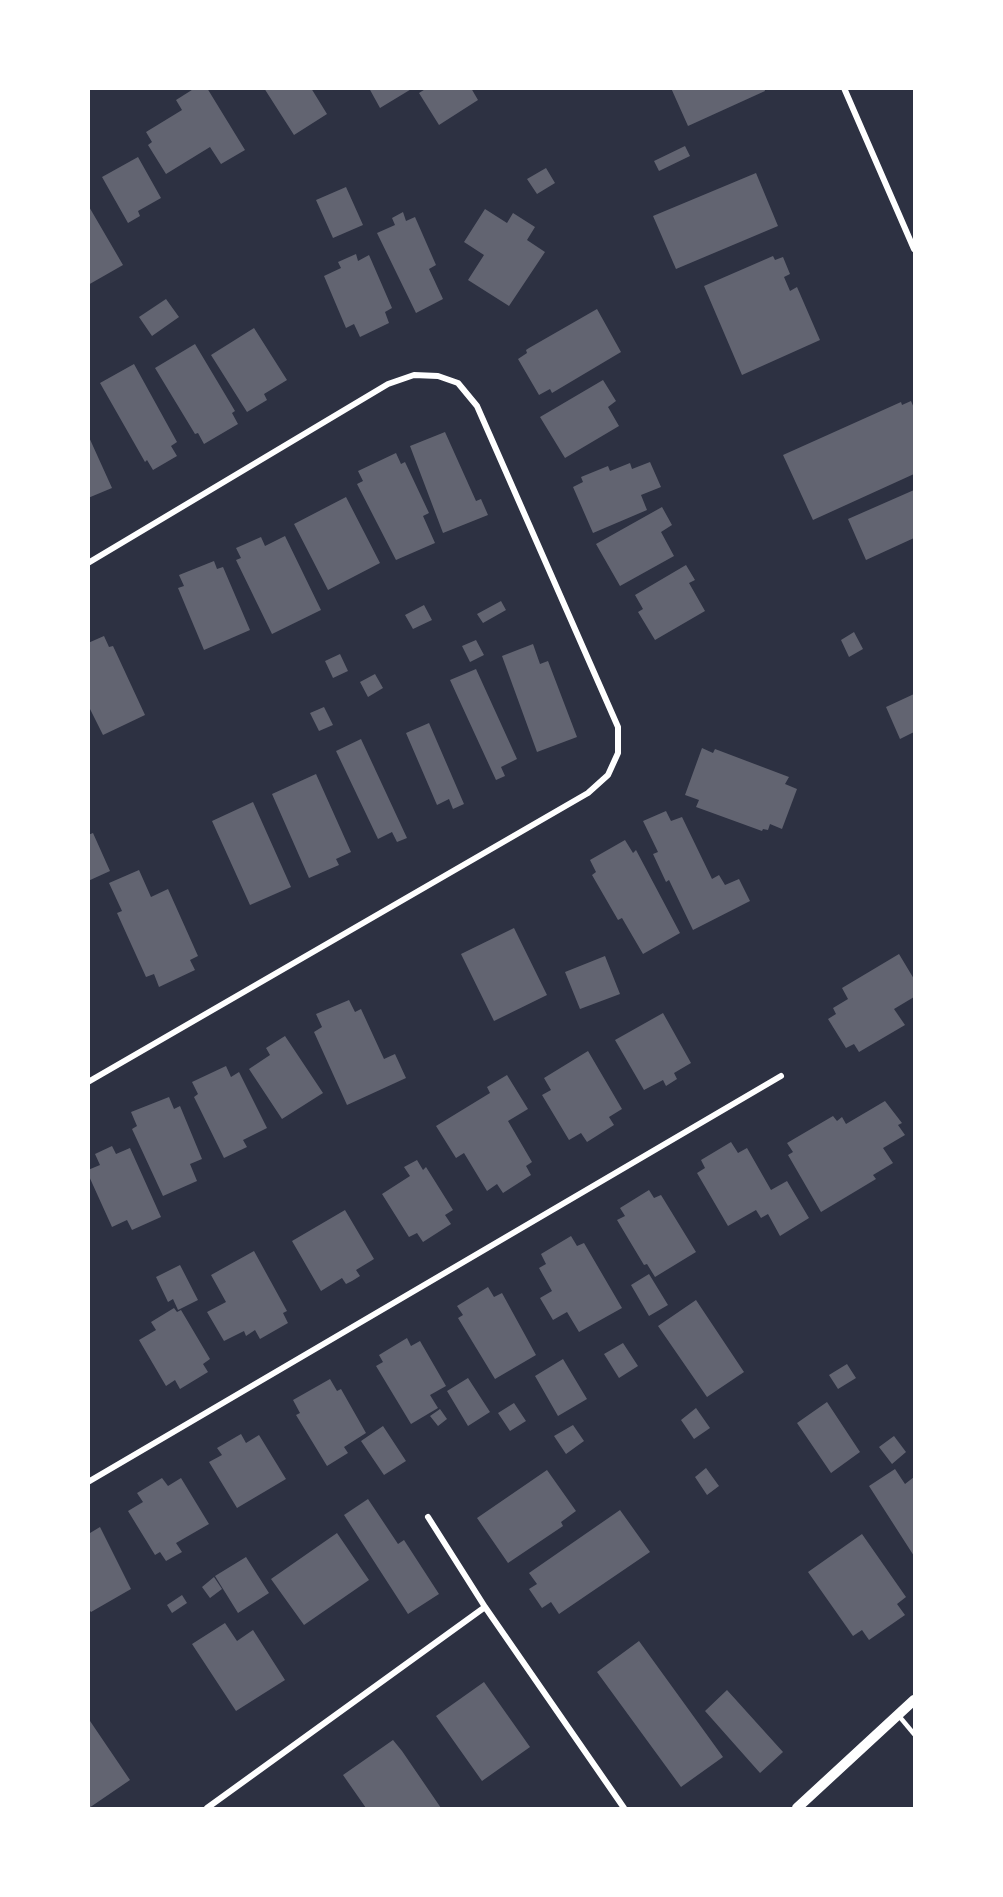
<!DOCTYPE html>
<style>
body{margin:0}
#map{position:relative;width:1003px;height:1897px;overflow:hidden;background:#2d3142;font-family:Figtree,sans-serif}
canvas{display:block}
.frame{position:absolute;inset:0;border:90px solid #fff;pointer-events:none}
</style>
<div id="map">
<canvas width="1003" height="1897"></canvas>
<div class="frame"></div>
</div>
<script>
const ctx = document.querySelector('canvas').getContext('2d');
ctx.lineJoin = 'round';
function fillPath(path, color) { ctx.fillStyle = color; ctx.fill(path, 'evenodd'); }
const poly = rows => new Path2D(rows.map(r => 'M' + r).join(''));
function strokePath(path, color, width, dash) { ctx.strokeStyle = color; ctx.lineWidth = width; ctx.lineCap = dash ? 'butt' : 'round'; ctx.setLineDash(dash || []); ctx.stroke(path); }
const building = poly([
 [195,88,207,88,245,150,221,164,210,147,166,174,148,145,152,142,146,132,182,110,176,100],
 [264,88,311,88,327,114,294,135],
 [369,88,413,88,380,108],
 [427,88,471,88,478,100,439,125,419,93],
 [671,88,764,88,765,91,688,126],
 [685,146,690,156,659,171,654,161],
 [138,157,161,198,138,211,140,216,128,223,102,177],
 [546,168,555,183,537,194,527,179],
 [756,173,778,226,676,269,653,216],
 [346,187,363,225,333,238,316,200],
 [88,205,123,265,88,285],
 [485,209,507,223,513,213,535,227,527,240,545,252,509,306,468,280,484,255,464,242],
 [403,212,406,221,415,217,436,265,429,269,443,299,416,313,377,233,395,225,392,218],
 [356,254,358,261,369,255,392,308,385,312,389,323,360,337,354,324,346,328,324,276,341,268,338,262],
 [773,256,775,260,783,257,790,274,784,277,790,291,797,287,820,340,742,375,704,286],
 [166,299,179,317,152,336,139,317],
 [597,309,621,352,552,393,550,389,539,395,518,359,527,353,526,350,529,348],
 [254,328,287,380,264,394,267,400,247,412,211,355],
 [195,344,235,411,232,413,238,424,204,444,198,433,195,434,155,368],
 [134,364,177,442,171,446,177,456,153,470,147,460,145,462,100,383],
 [603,380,616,401,608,407,619,426,565,458,540,417],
 [911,401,914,408,914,474,813,520,783,455,901,402,902,405],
 [445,432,476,501,481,499,488,515,443,533,410,446],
 [88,435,112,488,88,498],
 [396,453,401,464,405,462,429,513,423,516,435,543,396,560,357,484,363,481,358,471],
 [650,462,661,487,641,495,647,510,593,533,573,487,583,482,581,477,608,466,610,471,630,463,632,469],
 [914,490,914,538,866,560,848,519],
 [346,497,380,563,328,590,294,524],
 [662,507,672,525,661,532,674,556,620,586,596,544],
 [285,536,321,610,272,634,236,560,241,558,236,548,261,537,265,546],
 [214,561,217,569,223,567,250,630,204,650,178,588,184,586,179,575],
 [686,565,695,580,689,583,705,611,655,640,638,612,643,609,635,595],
 [501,601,506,610,483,623,477,614],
 [424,605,432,620,413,629,405,615],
 [854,632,863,649,849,657,841,640],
 [104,636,109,647,113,646,145,715,103,735,88,705,88,643],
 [476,640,484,655,470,662,462,646],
 [533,644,540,664,548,661,577,737,537,752,502,656],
 [340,654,348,671,333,678,325,661],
 [476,669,517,759,501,767,505,776,496,780,450,680],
 [375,674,383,688,368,697,360,682],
 [914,694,914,732,900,739,886,707],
 [324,707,333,725,319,731,310,713],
 [429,723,464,804,453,809,449,799,437,805,406,733],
 [361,739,407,838,397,842,392,832,378,839,336,751],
 [702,748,713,753,715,749,789,777,785,784,797,789,782,829,770,824,768,830,763,829,762,831,696,807,699,800,685,795],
 [316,774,351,852,336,859,339,865,309,878,272,794],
 [253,802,291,887,250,905,212,821],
 [666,811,671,821,682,817,712,879,719,875,725,885,739,879,750,901,693,930,669,880,666,882,653,854,658,852,643,821],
 [93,833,110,871,88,881,88,835],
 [625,840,633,853,636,850,680,933,643,954,622,918,618,920,592,875,596,872,590,860],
 [139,870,151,897,168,889,198,956,190,960,195,970,159,987,154,974,146,977,117,913,122,911,109,883],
 [514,928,547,995,494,1021,461,954],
 [899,954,914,979,914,997,894,1009,905,1025,859,1052,854,1044,846,1048,828,1019,836,1014,833,1008,848,999,842,988],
 [605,956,620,994,580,1009,565,972],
 [349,1000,355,1012,361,1009,384,1059,395,1054,406,1078,347,1105,314,1032,322,1027,316,1014],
 [663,1013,691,1063,674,1073,677,1079,666,1086,663,1080,644,1090,615,1040],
 [285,1036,323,1093,282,1119,249,1069,270,1055,266,1048],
 [588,1051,622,1109,609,1117,614,1125,587,1142,581,1133,569,1140,542,1095,551,1090,544,1078],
 [226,1066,231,1077,239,1072,267,1128,243,1140,247,1147,224,1158,194,1097,198,1094,192,1082],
 [507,1075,528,1109,508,1121,532,1162,526,1166,531,1175,503,1193,497,1184,487,1191,464,1153,456,1158,436,1126,490,1093,487,1087],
 [169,1097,174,1109,180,1106,202,1159,190,1164,197,1181,163,1196,132,1129,137,1126,131,1112],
 [885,1101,902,1123,898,1125,905,1135,883,1148,893,1163,873,1175,876,1179,821,1212,788,1155,793,1152,787,1143,833,1116,837,1121,842,1117,846,1124],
 [731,1142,738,1153,747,1148,771,1190,787,1181,809,1218,780,1236,768,1214,761,1218,756,1210,728,1226,697,1173,705,1168,701,1160],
 [112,1146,116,1154,130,1148,161,1217,132,1230,127,1220,112,1227,88,1174,88,1170,100,1165,95,1154],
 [417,1160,423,1170,426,1167,453,1210,445,1215,451,1224,423,1242,417,1233,409,1237,382,1194,410,1176,404,1167],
 [649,1190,654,1198,661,1195,696,1252,655,1277,647,1264,644,1265,617,1220,625,1216,620,1208],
 [345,1210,374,1259,356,1270,360,1276,352,1281,346,1284,342,1278,321,1291,292,1241],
 [571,1236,577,1246,584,1243,622,1308,579,1332,567,1312,553,1320,540,1298,552,1291,539,1268,546,1264,541,1254],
 [254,1251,287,1311,283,1313,288,1323,260,1339,255,1330,246,1336,244,1331,224,1341,207,1312,226,1302,211,1275],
 [180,1265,198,1300,178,1310,173,1299,168,1302,156,1277],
 [649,1274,668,1305,649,1316,631,1285],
 [488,1287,494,1297,502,1293,536,1355,495,1379,458,1318,463,1315,457,1306],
 [696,1300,744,1372,707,1397,658,1326],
 [174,1308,177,1312,181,1310,210,1359,203,1364,208,1372,180,1389,175,1380,166,1386,139,1340,156,1330,151,1322],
 [407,1338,411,1346,420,1341,446,1386,430,1395,438,1408,411,1424,376,1366,383,1362,379,1355],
 [623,1343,638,1366,619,1378,604,1354],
 [563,1359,587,1399,558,1416,535,1376],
 [847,1364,856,1378,838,1389,829,1375],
 [468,1378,490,1412,468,1426,447,1391],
 [330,1379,337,1391,341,1389,366,1433,344,1447,348,1453,327,1466,296,1415,300,1413,293,1400],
 [827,1402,860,1452,831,1473,797,1423],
 [514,1403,526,1421,510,1431,498,1413],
 [696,1408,710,1428,694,1439,681,1420],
 [440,1409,447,1419,438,1426,430,1416],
 [573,1425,584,1441,566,1454,554,1436],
 [383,1426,406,1461,384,1475,361,1441],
 [241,1434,246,1443,259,1435,286,1479,237,1508,209,1462,222,1455,217,1448],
 [894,1436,906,1452,892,1464,879,1447],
 [706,1468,719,1486,707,1495,695,1477],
 [895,1469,905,1484,914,1477,914,1556,869,1486],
 [547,1470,576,1511,561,1522,563,1526,508,1563,477,1518],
 [162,1478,168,1486,181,1478,209,1524,176,1543,182,1552,166,1561,160,1552,155,1555,128,1511,143,1502,137,1493],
 [368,1499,398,1544,404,1540,439,1594,408,1614,344,1515],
 [620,1510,650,1552,559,1614,551,1602,542,1608,529,1589,537,1584,529,1573],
 [100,1527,131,1589,91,1612,88,1608,88,1530,90,1533],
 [337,1533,369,1580,304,1625,271,1579],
 [862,1534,906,1597,897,1604,905,1615,869,1640,862,1630,853,1636,808,1572],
 [246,1557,269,1593,238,1613,215,1576],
 [214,1577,222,1589,210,1598,202,1587],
 [182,1595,187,1603,172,1613,167,1605],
 [225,1623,237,1641,253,1630,285,1680,236,1711,192,1644],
 [639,1641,723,1757,681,1787,597,1672],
 [484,1682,530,1747,482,1781,436,1716],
 [727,1690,783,1752,760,1773,705,1711],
 [88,1718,130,1780,89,1808,88,1808],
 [393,1740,402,1751,441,1808,366,1808,343,1775]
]);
const service = poly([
 [899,1716,914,1734]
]);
const minor = poly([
 [844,88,914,249],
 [88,563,388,384,414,375,438,376,458,383,477,406,618,727,618,753,608,775,588,793,88,1082],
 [88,1482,781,1076],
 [428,1517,485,1607,624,1808],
 [207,1808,485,1607]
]);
const tertiary = poly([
 [797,1808,914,1700]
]);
fillPath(building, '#626471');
strokePath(service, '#fff', 4.5);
strokePath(minor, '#fff', 6);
strokePath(tertiary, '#fff', 10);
</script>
